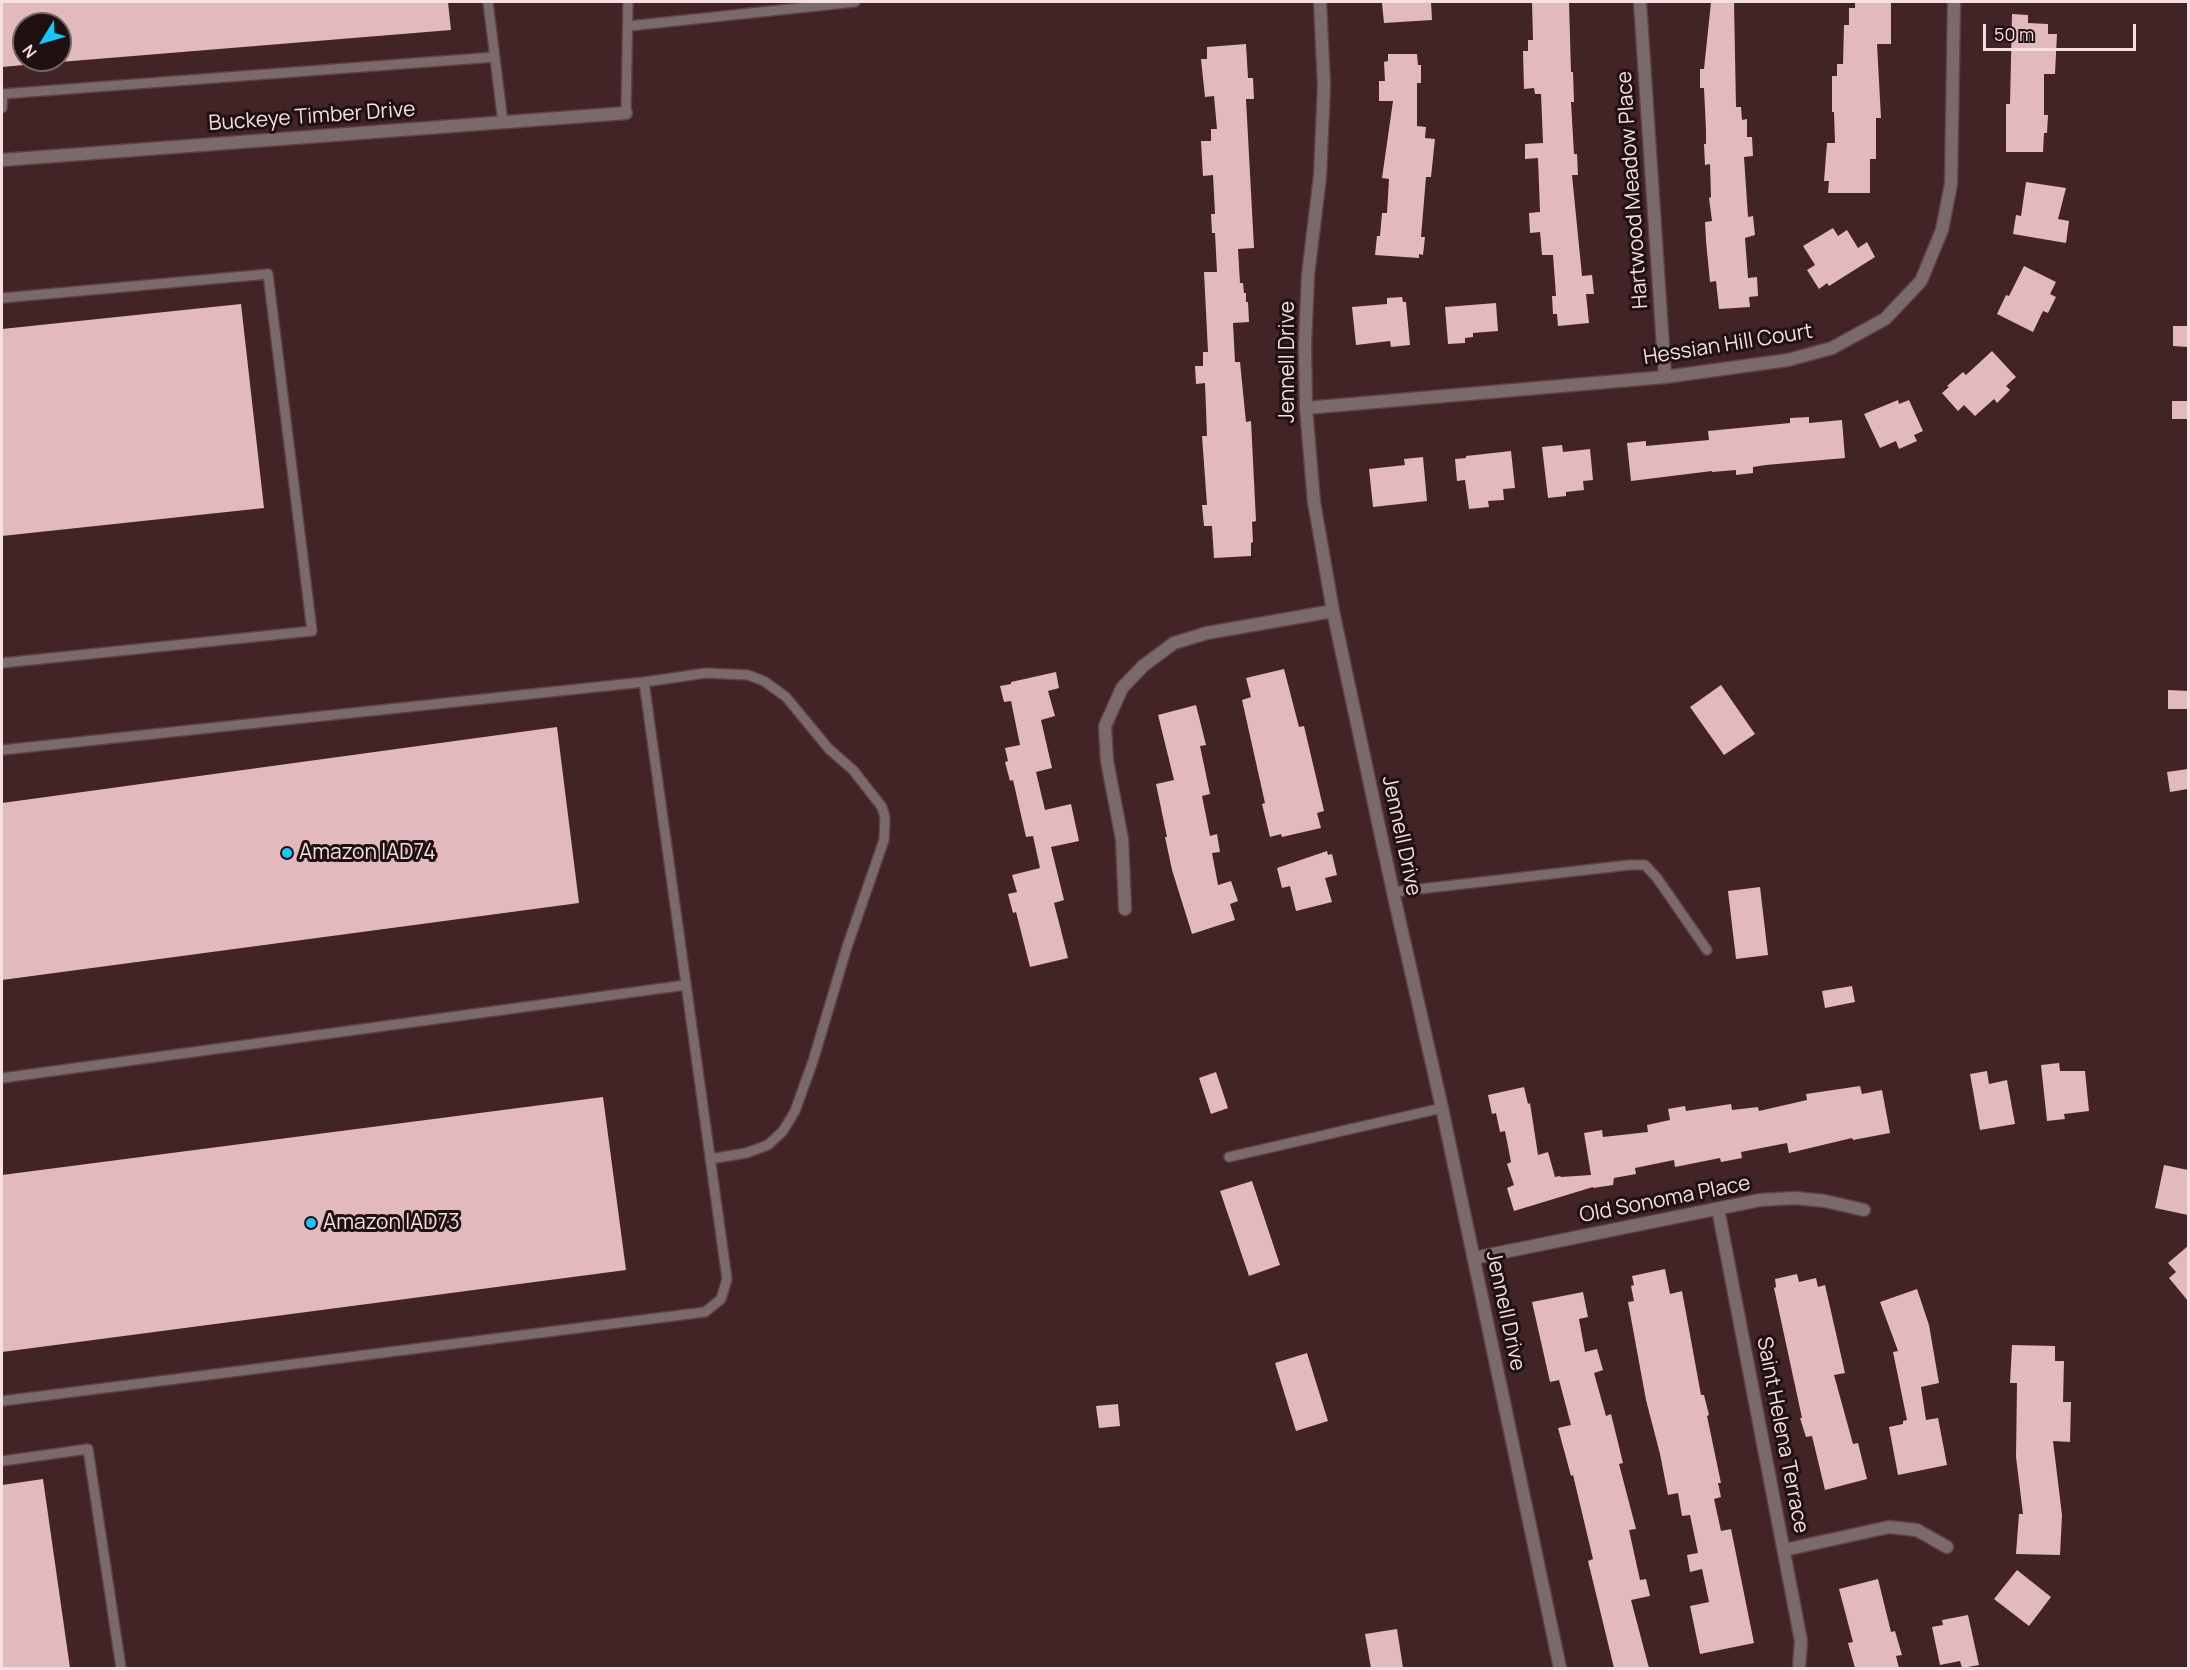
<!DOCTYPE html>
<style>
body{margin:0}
#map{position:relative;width:2190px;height:1670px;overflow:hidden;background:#422326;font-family:Manrope,sans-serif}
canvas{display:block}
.frame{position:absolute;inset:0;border:3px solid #f5dfe0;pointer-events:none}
.north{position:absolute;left:12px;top:12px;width:60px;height:60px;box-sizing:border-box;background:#1f1112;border:2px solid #756364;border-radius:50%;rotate:233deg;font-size:16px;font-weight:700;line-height:24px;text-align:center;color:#f5dfe0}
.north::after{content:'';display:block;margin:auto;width:21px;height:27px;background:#0fcafa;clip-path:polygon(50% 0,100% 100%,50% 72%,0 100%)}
.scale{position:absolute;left:1983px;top:24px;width:153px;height:27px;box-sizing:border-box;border:3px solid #f5dfe0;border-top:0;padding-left:8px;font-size:18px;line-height:21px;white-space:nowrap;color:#f5dfe0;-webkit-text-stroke:4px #1f1112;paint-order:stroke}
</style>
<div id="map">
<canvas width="2190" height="1670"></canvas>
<div class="frame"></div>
<div class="north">N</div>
<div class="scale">50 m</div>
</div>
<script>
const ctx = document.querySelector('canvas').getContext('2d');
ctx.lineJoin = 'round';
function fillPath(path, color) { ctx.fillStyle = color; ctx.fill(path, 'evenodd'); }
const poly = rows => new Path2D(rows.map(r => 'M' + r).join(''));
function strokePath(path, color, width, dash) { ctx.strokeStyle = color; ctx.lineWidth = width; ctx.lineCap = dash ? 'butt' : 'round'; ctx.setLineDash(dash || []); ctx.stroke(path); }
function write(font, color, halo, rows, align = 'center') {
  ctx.font = font + ' Manrope,sans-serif'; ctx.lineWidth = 6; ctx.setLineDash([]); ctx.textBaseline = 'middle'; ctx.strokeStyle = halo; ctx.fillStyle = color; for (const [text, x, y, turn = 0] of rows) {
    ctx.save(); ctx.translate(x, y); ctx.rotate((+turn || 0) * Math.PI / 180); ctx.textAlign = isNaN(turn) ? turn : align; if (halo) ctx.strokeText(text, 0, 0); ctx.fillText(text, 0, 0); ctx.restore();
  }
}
const building = poly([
 [2,2,448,2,451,30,60,62,60,24,24,24,24,65,2,67],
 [1388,2,1431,2,1432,20,1384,23,1382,3],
 [1532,2,1569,2,1571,72,1573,72,1574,102,1571,102,1574,154,1577,154,1578,175,1572,175,1582,276,1592,275,1594,294,1586,294,1589,323,1558,326,1557,314,1553,314,1552,296,1556,296,1553,255,1542,255,1540,232,1530,233,1529,213,1540,212,1538,158,1525,159,1525,144,1543,143,1541,94,1535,94,1534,88,1524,89,1523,51,1528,51,1528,40,1533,40],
 [1711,2,1734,2,1736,107,1741,107,1742,120,1747,119,1747,137,1752,137,1753,156,1744,157,1748,217,1753,216,1755,235,1745,238,1748,278,1757,277,1758,296,1749,297,1750,307,1719,309,1716,281,1710,282,1706,241,1705,222,1712,221,1709,198,1711,197,1710,164,1705,165,1704,144,1706,144,1706,130,1704,88,1700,88,1700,69,1704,69],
 [1855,2,1891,2,1891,44,1877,44,1881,118,1876,118,1876,159,1870,159,1870,193,1828,193,1829,181,1824,181,1827,143,1835,143,1834,112,1832,112,1832,76,1837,76,1837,64,1843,64,1844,25,1849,25,1849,8,1855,8],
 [2012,14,2028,15,2028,23,2048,24,2048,34,2057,34,2055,74,2044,74,2044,115,2048,115,2047,133,2044,133,2043,152,2006,152,2006,104,2010,104],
 [1246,44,1248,78,1253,78,1254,99,1246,99,1254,248,1238,249,1240,283,1243,283,1244,293,1246,293,1246,302,1248,302,1249,322,1233,323,1235,362,1240,362,1246,422,1251,421,1256,521,1252,522,1253,542,1251,543,1251,556,1214,558,1212,526,1204,526,1202,505,1207,505,1202,436,1207,436,1205,383,1196,384,1195,366,1203,366,1203,352,1208,352,1204,272,1217,272,1215,233,1212,233,1211,214,1215,214,1213,175,1203,176,1201,141,1211,141,1211,129,1217,129,1214,96,1205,97,1201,59,1207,59,1207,47],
 [1388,54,1417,54,1418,65,1421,65,1421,83,1417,83,1417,126,1426,127,1425,138,1435,139,1431,177,1426,177,1421,237,1425,237,1423,255,1419,254,1419,258,1375,255,1377,236,1380,236,1382,213,1387,213,1389,179,1382,178,1393,101,1379,101,1379,81,1385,81,1384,62,1388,61],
 [2026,182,2066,188,2058,219,2069,221,2066,243,2013,234,2016,215,2021,216],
 [1833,228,1838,236,1847,230,1858,248,1867,242,1875,257,1829,286,1827,283,1819,289,1807,270,1815,265,1803,246],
 [2024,266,2056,282,2050,294,2056,297,2048,313,2043,311,2033,332,1997,314,2006,295,2009,296],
 [1402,297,1403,302,1406,302,1410,345,1391,347,1390,341,1356,345,1352,307,1387,304,1387,298],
 [1496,303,1498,331,1473,333,1473,337,1465,338,1465,343,1448,344,1445,307],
 [241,304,264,508,2,536,2,329],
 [2173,326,2188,326,2188,347,2173,346],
 [1992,351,2016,377,2006,386,2010,390,1997,403,1994,399,1975,416,1964,405,1958,411,1942,393,1949,387,1947,386,1963,372,1966,375],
 [1898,400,1899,404,1909,400,1923,431,1914,435,1917,441,1899,449,1896,441,1880,448,1864,414],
 [2172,401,2188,401,2188,419,2172,419],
 [1809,417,1809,423,1842,420,1845,458,1766,465,1753,467,1753,473,1736,475,1736,470,1712,472,1712,471,1631,481,1627,443,1646,441,1646,446,1709,440,1708,431,1790,423,1790,418],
 [1562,445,1563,452,1590,449,1593,480,1583,481,1584,490,1566,492,1566,496,1548,498,1542,447],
 [1511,451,1515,488,1503,489,1504,500,1488,501,1489,507,1469,509,1465,480,1457,481,1455,459,1466,458,1466,456],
 [1423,457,1427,501,1373,507,1369,469,1405,465,1404,459],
 [1284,669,1299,727,1304,726,1324,811,1317,813,1321,828,1282,837,1281,834,1270,837,1262,804,1265,803,1242,700,1251,697,1246,678],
 [1056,672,1059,688,1048,691,1055,716,1041,720,1052,768,1036,772,1045,810,1071,804,1079,841,1051,847,1064,900,1054,903,1068,958,1030,967,1016,912,1013,913,1008,894,1017,892,1012,875,1040,868,1033,836,1026,837,1013,780,1010,781,1005,762,1008,761,1005,748,1020,745,1011,701,1004,702,1000,686,1011,684,1011,682],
 [1721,685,1755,734,1724,755,1690,707],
 [2168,690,2188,691,2188,709,2168,709],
 [1196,705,1206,745,1200,746,1210,794,1202,796,1210,836,1217,834,1220,852,1212,853,1218,885,1231,881,1238,901,1230,904,1235,920,1192,934,1172,870,1165,837,1167,837,1156,784,1174,780,1158,715],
 [557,727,579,903,2,980,2,803],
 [2188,769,2188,789,2170,792,2167,772],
 [1327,851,1328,855,1332,854,1337,875,1325,878,1332,902,1296,911,1290,886,1282,888,1277,868],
 [1760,887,1768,955,1736,959,1728,891],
 [1852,986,1855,1002,1825,1008,1822,991],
 [2059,1063,2060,1071,2085,1071,2089,1111,2064,1114,2065,1119,2047,1121,2041,1065],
 [1987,1071,1989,1084,2007,1080,2015,1124,1980,1130,1970,1074],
 [1216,1072,1228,1108,1211,1114,1199,1078],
 [1860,1086,1862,1094,1882,1090,1890,1133,1853,1140,1852,1138,1789,1153,1787,1143,1741,1152,1742,1158,1721,1162,1720,1158,1675,1167,1674,1160,1635,1168,1636,1174,1614,1178,1613,1185,1593,1188,1593,1187,1514,1211,1507,1188,1514,1185,1507,1164,1511,1162,1505,1131,1500,1132,1496,1113,1492,1114,1488,1095,1524,1087,1528,1104,1530,1103,1538,1155,1548,1152,1555,1177,1560,1176,1561,1177,1591,1175,1584,1133,1602,1130,1603,1137,1648,1132,1647,1125,1670,1120,1668,1109,1685,1106,1686,1111,1731,1104,1732,1110,1758,1107,1759,1111,1807,1100,1806,1094],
 [603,1097,626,1270,2,1352,2,1175],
 [2164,1165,2188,1170,2188,1215,2155,1208],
 [1252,1181,1280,1265,1249,1276,1220,1191],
 [2188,1246,2188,1301,2169,1278,2176,1272,2168,1263],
 [1665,1269,1670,1294,1682,1291,1701,1395,1704,1395,1709,1415,1707,1416,1721,1483,1718,1483,1721,1497,1714,1499,1721,1531,1731,1529,1754,1643,1700,1654,1690,1606,1709,1602,1702,1569,1690,1572,1687,1555,1698,1553,1690,1515,1682,1516,1678,1493,1668,1495,1660,1454,1646,1400,1628,1302,1634,1301,1631,1286,1634,1285,1632,1276],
 [1797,1274,1799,1282,1816,1278,1818,1287,1825,1285,1845,1373,1834,1375,1853,1444,1858,1443,1867,1479,1825,1490,1812,1436,1806,1437,1800,1418,1802,1418,1774,1288,1776,1287,1775,1279],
 [1917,1289,1929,1325,1939,1383,1921,1387,1926,1420,1938,1418,1947,1465,1898,1475,1889,1427,1903,1424,1903,1421,1907,1420,1893,1352,1898,1351,1880,1302],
 [1583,1292,1588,1317,1579,1319,1585,1352,1597,1349,1603,1370,1594,1373,1606,1416,1611,1414,1623,1463,1619,1464,1636,1529,1629,1530,1640,1580,1646,1579,1650,1596,1631,1600,1649,1668,1614,1668,1588,1561,1593,1559,1573,1475,1571,1476,1558,1428,1571,1425,1559,1380,1550,1382,1532,1302],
 [2012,1345,2055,1346,2055,1361,2064,1361,2063,1402,2071,1402,2070,1442,2053,1441,2062,1515,2060,1555,2016,1554,2019,1514,2023,1514,2016,1457,2017,1383,2010,1383],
 [1307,1353,1328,1421,1296,1431,1275,1363],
 [1118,1404,1120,1426,1099,1428,1096,1406],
 [43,1479,70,1668,2,1668,2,1485],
 [2017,1570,2051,1597,2029,1626,1994,1599],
 [1878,1579,1891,1632,1895,1631,1902,1655,1896,1656,1899,1668,1855,1668,1848,1643,1853,1642,1839,1589],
 [1968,1615,1979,1665,1962,1668,1960,1661,1940,1665,1932,1627,1943,1625,1942,1620],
 [1397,1629,1403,1668,1371,1668,1365,1634]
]);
const service = poly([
 [488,2,503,123],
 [629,26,855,2],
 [2,94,495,57],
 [2,108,3,94],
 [626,113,628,2],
 [2,298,268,274,312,631,2,663],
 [644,682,706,673,748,675,764,681,786,697,829,749,853,770,882,807,885,817,884,840,847,947,813,1061,795,1111,783,1131,768,1145,746,1153,710,1159],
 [2,750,644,682,727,1279,721,1299,705,1312,2,1401],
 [1393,892,1629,865,1645,865,1657,878,1707,950],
 [2,1078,686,985],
 [1229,1157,1442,1108],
 [2,1461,88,1449,121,1668]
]);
const minor = poly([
 [1320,2,1324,86,1320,176,1308,275,1305,345,1306,408,1314,502,1333,611,1393,892,1442,1108,1560,1668],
 [1640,2,1665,377],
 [2,160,626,113],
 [1306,408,1665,377,1788,360,1832,348,1885,319,1921,281,1942,230,1951,184,1954,2],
 [1125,909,1122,839,1107,761,1105,726,1122,688,1143,666,1174,643,1207,633,1333,611],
 [1718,1209,1801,1641,1799,1668],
 [1474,1258,1760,1200,1795,1198,1825,1201,1864,1210],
 [1784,1550,1889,1527,1917,1530,1947,1547]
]);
const markers = [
 [287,853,6,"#0fcafa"],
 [311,1223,6,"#0fcafa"]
];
const streetNames = [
 ["Buckeye Timber Drive",312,117,-4],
 ["Hartwood Meadow Place",1633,190,-94],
 ["Hessian Hill Court",1728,345,-9],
 ["Jennell Drive",1288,362,-90],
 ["Jennell Drive",1401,836,78],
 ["Old Sonoma Place",1665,1200,-11],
 ["Jennell Drive",1505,1311,78],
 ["Saint Helena Terrace",1782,1435,79]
];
const poiNames = [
 ["Amazon IAD74",299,853],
 ["Amazon IAD73",323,1223]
];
fillPath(building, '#e2b9bc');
strokePath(service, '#5f4144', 12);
strokePath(minor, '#5f4144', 15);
strokePath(service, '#7b6a6b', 9);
strokePath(minor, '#7b6a6b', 12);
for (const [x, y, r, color] of markers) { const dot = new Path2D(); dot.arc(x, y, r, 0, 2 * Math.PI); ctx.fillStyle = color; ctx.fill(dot); strokePath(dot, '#1f1112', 2); }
write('21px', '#f5dfe0', '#1f1112', streetNames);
write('21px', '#f5dfe0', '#1f1112', poiNames, 'left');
</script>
